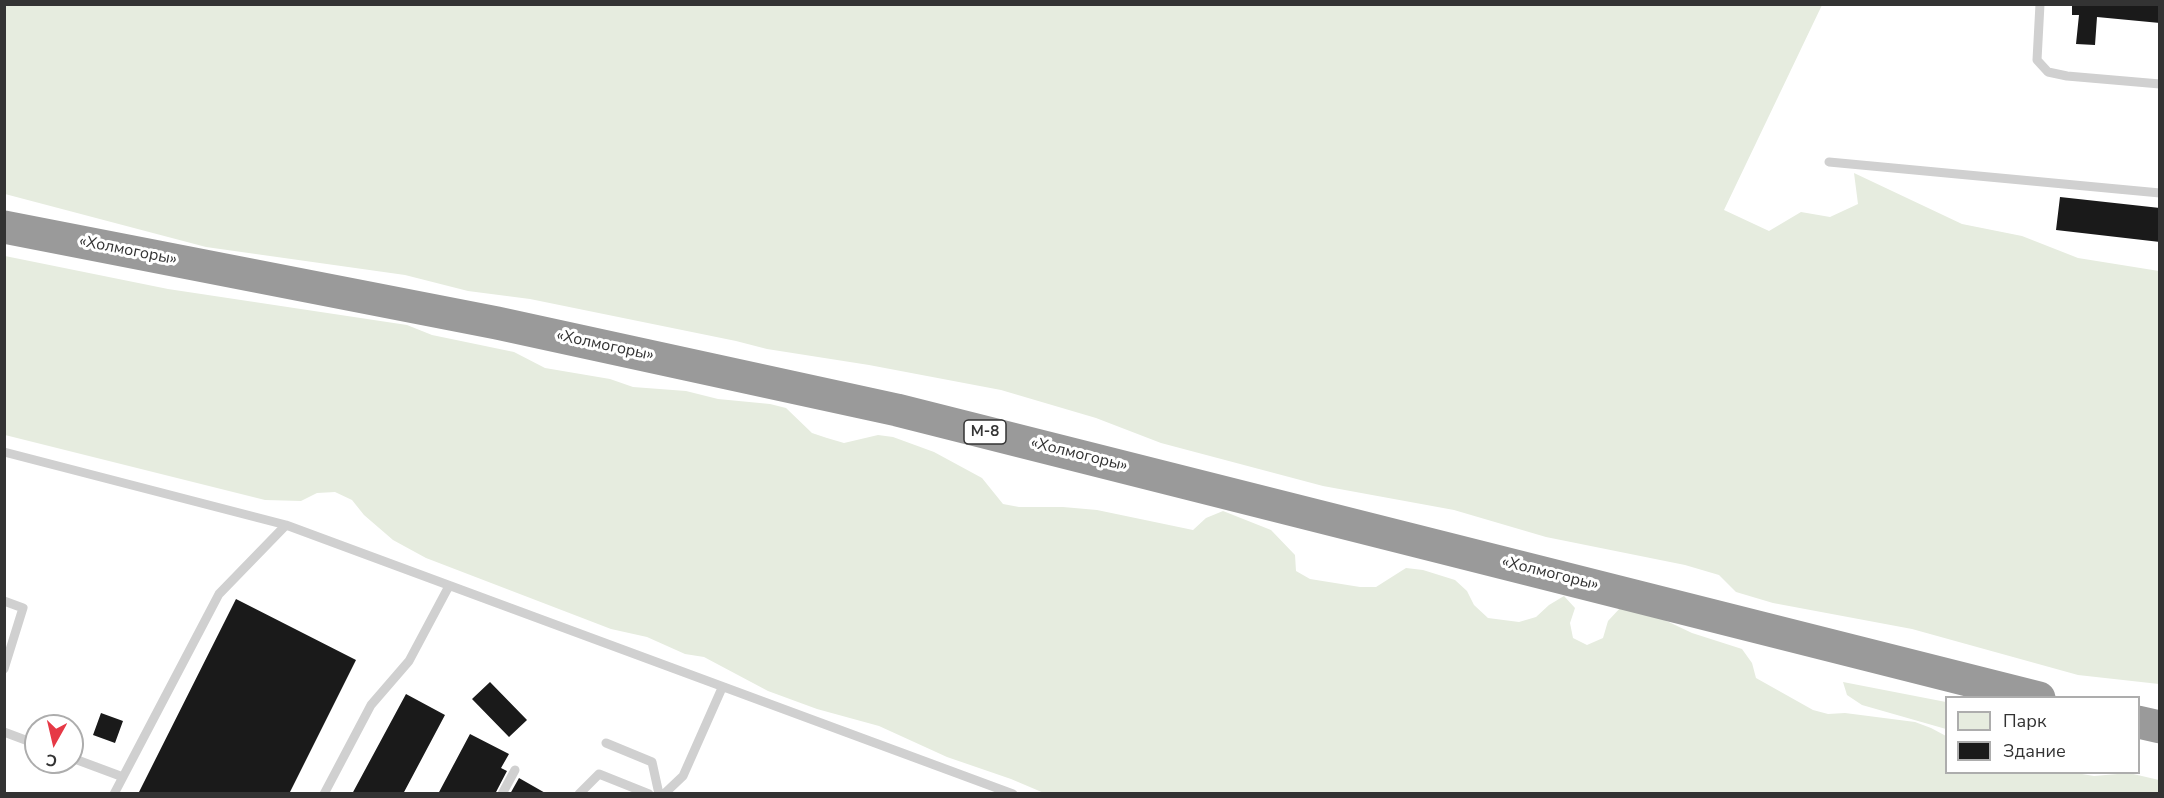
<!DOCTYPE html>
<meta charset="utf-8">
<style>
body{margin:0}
#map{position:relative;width:2164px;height:798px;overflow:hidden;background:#fff;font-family:"Nunito Sans",sans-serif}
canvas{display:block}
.frame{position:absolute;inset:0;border:6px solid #333;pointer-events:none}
.legend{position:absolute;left:1945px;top:696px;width:195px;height:78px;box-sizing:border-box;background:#fff;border:2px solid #adadad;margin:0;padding:8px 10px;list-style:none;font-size:18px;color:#333}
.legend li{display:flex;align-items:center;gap:12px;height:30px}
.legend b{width:30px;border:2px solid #adadad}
.north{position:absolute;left:24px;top:714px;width:60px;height:60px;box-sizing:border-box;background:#fff;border:2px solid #adadad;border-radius:50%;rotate:188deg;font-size:16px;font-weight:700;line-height:24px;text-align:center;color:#333}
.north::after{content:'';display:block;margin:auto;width:21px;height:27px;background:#e63946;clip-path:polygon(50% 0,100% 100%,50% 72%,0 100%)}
</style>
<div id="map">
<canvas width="2164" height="798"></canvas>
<div class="frame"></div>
<ul class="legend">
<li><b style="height:16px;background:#e6ecdf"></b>Парк</li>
<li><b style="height:16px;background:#1a1a1a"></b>Здание</li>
</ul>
<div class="north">С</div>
</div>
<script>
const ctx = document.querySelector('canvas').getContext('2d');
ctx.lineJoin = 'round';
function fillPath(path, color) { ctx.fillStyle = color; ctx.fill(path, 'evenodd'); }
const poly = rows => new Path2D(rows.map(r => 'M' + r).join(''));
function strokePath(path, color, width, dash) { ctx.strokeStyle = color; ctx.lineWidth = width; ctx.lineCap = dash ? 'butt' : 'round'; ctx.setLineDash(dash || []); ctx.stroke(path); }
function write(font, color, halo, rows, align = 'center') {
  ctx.font = font + ' "Nunito Sans",sans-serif'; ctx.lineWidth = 6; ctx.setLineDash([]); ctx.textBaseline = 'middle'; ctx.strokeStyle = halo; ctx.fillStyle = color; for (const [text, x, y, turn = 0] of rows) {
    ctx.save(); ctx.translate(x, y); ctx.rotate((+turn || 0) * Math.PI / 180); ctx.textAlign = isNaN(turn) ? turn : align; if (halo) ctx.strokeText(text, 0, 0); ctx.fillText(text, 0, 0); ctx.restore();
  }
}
const green = poly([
 [5,4,1822,5,1724,210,1769,231,1801,212,1830,217,1858,204,1854,173,1962,224,2022,236,2078,258,2159,271,2159,684,2078,675,1912,629,1773,603,1736,592,1719,575,1685,565,1546,537,1454,510,1323,486,1161,443,1096,418,1001,390,869,365,767,349,736,341,530,299,468,291,405,275,206,247,5,194],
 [5,256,168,289,407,325,432,335,514,352,545,368,610,379,633,387,686,391,718,399,770,404,786,408,812,433,827,438,844,443,878,435,893,437,934,452,982,478,1003,504,1019,507,1063,507,1097,510,1193,530,1206,518,1223,511,1271,530,1295,555,1296,571,1310,579,1360,587,1376,587,1406,568,1423,570,1455,580,1467,591,1474,605,1488,618,1519,622,1536,617,1549,605,1564,596,1575,608,1570,623,1573,638,1587,645,1603,638,1608,621,1621,607,1656,616,1692,633,1742,649,1752,663,1756,678,1813,710,1828,714,1845,713,1915,722,1931,728,1946,736,1946,772,2070,772,2094,776,2129,773,2159,780,2159,793,1044,793,1011,779,947,757,879,726,817,709,768,691,704,657,685,654,647,637,611,629,426,558,393,540,364,515,352,500,335,492,317,493,301,501,265,500,5,435],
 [1843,682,1946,702,1946,729,1862,705,1847,695]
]);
const building = poly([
 [2072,4,2160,4,2160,23,2097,17,2095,45,2076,44,2079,15,2072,15],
 [2060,197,2160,208,2160,242,2056,230],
 [236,599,356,660,289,794,138,794],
 [490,682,527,720,509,737,472,699],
 [406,694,445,715,403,794,352,794],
 [101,713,123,721,115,743,93,735],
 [470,734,509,754,501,768,507,771,495,794,438,794],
 [519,778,547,794,510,794]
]);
const lane = poly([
 [2040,4,2037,60,2048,72,2067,76,2160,84],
 [1829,162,2160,193],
 [4,452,286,525,1013,794],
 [4,601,23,608,4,669],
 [4,732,36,744],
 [606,743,652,762,659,794],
 [72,758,123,777],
 [114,794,219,594,286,525],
 [324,794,371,705,409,661,449,586],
 [502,794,515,770],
 [579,794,599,774,649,794],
 [664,794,683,776,722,688]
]);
const highway = poly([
 [4,227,497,323,897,410,2039,698],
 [2138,722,2160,727]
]);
const shields = [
 [985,432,42]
];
const shieldNames = [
 ["М-8",985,432]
];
const streetNames = [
 ["«Холмогоры»",128,251,11],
 ["«Холмогоры»",605,346,12],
 ["«Холмогоры»",1079,455,14],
 ["«Холмогоры»",1550,574,14]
];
fillPath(green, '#e6ecdf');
fillPath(building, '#1a1a1a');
strokePath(lane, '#d0d0d0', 9);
strokePath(highway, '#9a9a9a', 33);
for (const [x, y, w] of shields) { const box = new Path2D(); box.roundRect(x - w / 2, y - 12, w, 24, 4.5); ctx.fillStyle = '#fff'; ctx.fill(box); strokePath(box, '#333', 1.5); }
write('bold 15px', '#333', null, shieldNames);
write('16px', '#333', '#fff', streetNames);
</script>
